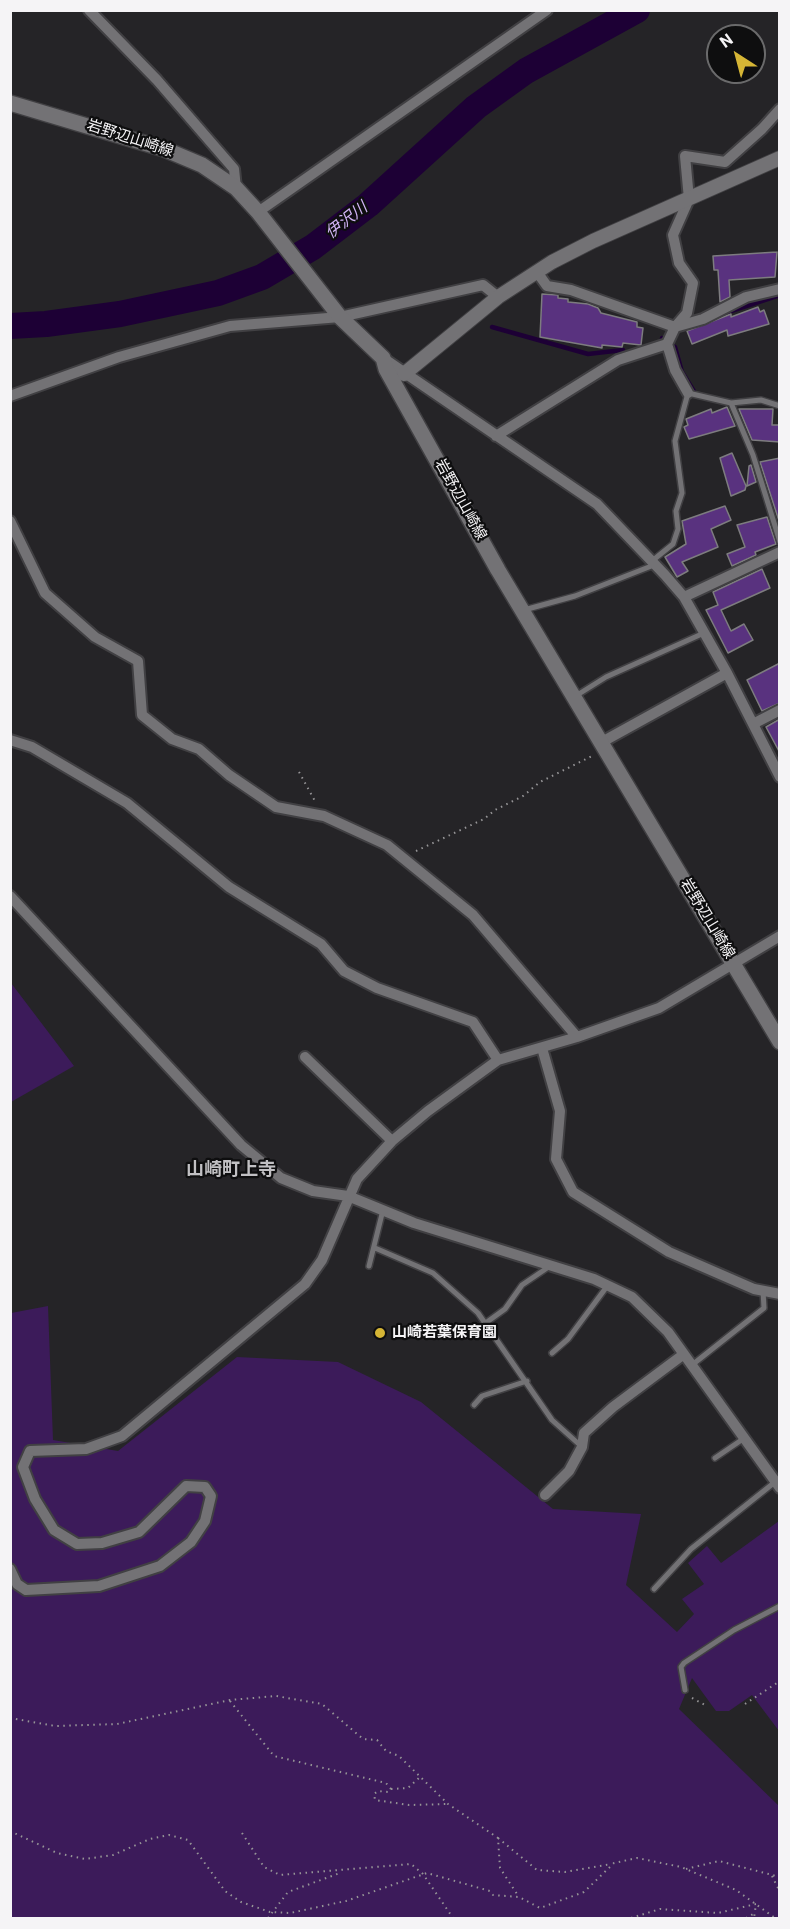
<!DOCTYPE html>
<meta charset="utf-8">
<style>
body{margin:0}
#map{position:relative;width:790px;height:1929px;overflow:hidden;background:#252427;font-family:Roboto,sans-serif}
canvas{display:block}
.frame{position:absolute;inset:0;border:12px solid #f5f4f6;pointer-events:none}
.north{position:absolute;left:706px;top:24px;width:60px;height:60px;box-sizing:border-box;background:#0e0e0f;border:2px solid #6a6a6b;border-radius:50%;rotate:324deg;font-size:16px;font-weight:700;line-height:24px;text-align:center;color:#f5f4f6}
.north::after{content:'';display:block;margin:auto;width:21px;height:27px;background:#d5b535;clip-path:polygon(50% 0,100% 100%,50% 72%,0 100%)}
</style>
<div id="map">
<canvas width="790" height="1929"></canvas>
<div class="frame"></div>
<div class="north">N</div>
</div>
<script>
const ctx = document.querySelector('canvas').getContext('2d');
ctx.lineJoin = 'round';
function fillPath(path, color) { ctx.fillStyle = color; ctx.fill(path, 'evenodd'); }
const poly = rows => new Path2D(rows.map(r => 'M' + r).join(''));
function strokePath(path, color, width, dash) { ctx.strokeStyle = color; ctx.lineWidth = width; ctx.lineCap = dash ? 'butt' : 'round'; ctx.setLineDash(dash || []); ctx.stroke(path); }
function write(font, color, halo, rows, align = 'center') {
  ctx.font = font + ' Roboto,"Noto Sans JP",sans-serif'; ctx.lineWidth = 4.5; ctx.setLineDash([]); ctx.textBaseline = 'middle'; ctx.strokeStyle = halo; ctx.fillStyle = color; for (const [text, x, y, turn = 0] of rows) {
    ctx.save(); ctx.translate(x, y); ctx.rotate((+turn || 0) * Math.PI / 180); ctx.textAlign = isNaN(turn) ? turn : align; if (halo) ctx.strokeText(text, 0, 0); ctx.fillText(text, 0, 0); ctx.restore();
  }
}
const green = poly([
 [11,983,74,1066,11,1102,10,1102],
 [48,1306,53,1440,118,1451,237,1357,338,1362,421,1402,553,1509,641,1514,626,1585,677,1632,694,1614,682,1599,704,1584,688,1563,707,1546,721,1563,779,1521,779,1731,752,1695,729,1711,716,1711,692,1678,679,1709,779,1806,779,1918,11,1918,11,1313]
]);
const stream = poly([
 [728,312,780,295],
 [492,327,588,354,623,350],
 [662,338,675,347,682,372,695,393]
]);
const river = poly([
 [10,326,46,324,120,314,218,293,262,277,313,247,368,205,476,107,526,71,637,10]
]);
const building = poly([
 [777,252,775,277,729,280,730,297,720,302,718,270,714,270,713,256,777,252],
 [542,294,558,295,558,298,568,299,568,302,588,304,598,308,601,313,637,322,637,327,643,328,641,345,623,343,622,347,602,345,602,348,540,337,542,294],
 [758,307,760,312,764,310,769,324,728,336,727,330,692,344,687,331,731,314,731,317,758,307],
 [727,407,735,426,689,439,684,427,688,425,686,419,711,409,712,413,727,407],
 [739,409,773,409,772,425,780,425,780,442,752,440,739,409],
 [732,453,746,486,745,490,731,496,720,458,732,453],
 [780,458,780,524,760,462,780,458],
 [751,465,756,482,747,486,749,466,751,465],
 [725,506,731,520,711,529,718,547,682,562,688,571,677,577,665,557,686,544,682,521,725,506],
 [767,517,776,544,755,552,756,555,732,566,727,554,745,547,737,525,767,517],
 [762,569,770,588,721,610,731,631,744,624,753,640,728,653,706,610,718,605,713,592,762,569],
 [780,663,780,703,762,711,747,680,780,663],
 [780,719,780,753,766,727,780,719]
]);
const path = poly([
 [299,772,316,803],
 [416,851,484,819,495,810,523,796,540,782,592,756],
 [692,1698,705,1705],
 [230,1701,274,1756,386,1783,391,1789,388,1792,378,1791,374,1794,375,1800,409,1805,448,1804],
 [745,1704,780,1681],
 [10,1718,55,1726,117,1724,230,1700,276,1696,322,1704,363,1739,377,1740,386,1751,399,1756,448,1804,498,1838,500,1868,519,1897],
 [391,1789,408,1788,420,1777],
 [10,1831,57,1853,85,1859,113,1855,150,1839,169,1835,188,1840,225,1891,241,1902,270,1912,290,1913,346,1901,427,1873,490,1891,493,1895,519,1897,540,1908,584,1892,614,1863,637,1858,681,1867,736,1890,775,1918],
 [242,1833,264,1867,280,1875,411,1864,423,1874,453,1918],
 [498,1838,537,1870,565,1872,611,1864],
 [686,1869,719,1861,780,1877],
 [772,1876,780,1892],
 [268,1918,288,1892,340,1873],
 [631,1918,660,1909,718,1913,756,1904,754,1918],
 [746,1918,753,1914]
]);
const service = poly([
 [731,403,753,455,780,542],
 [652,561,673,544,678,529,676,511,682,493,675,441,688,393,731,403,761,400,780,406],
 [524,610,575,596,654,565],
 [574,697,606,677,704,633],
 [375,1248,433,1273,478,1313,552,1420,581,1446],
 [369,1266,383,1210],
 [487,1322,505,1309,522,1285,550,1266],
 [552,1353,568,1339,608,1285],
 [692,1365,764,1308,763,1291],
 [474,1405,482,1396,527,1381],
 [715,1458,743,1439],
 [654,1589,691,1549,775,1482],
 [685,1690,681,1667,684,1663,734,1630,780,1606]
]);
const minor = poly([
 [89,10,157,80,234,169,236,188],
 [258,212,547,10],
 [537,272,547,286,571,290,675,327,703,319,746,297,780,289],
 [667,344,675,370,688,393],
 [383,358,597,504,665,575,684,597,727,673,780,777],
 [10,396,119,357,230,326,340,317,483,285,498,297],
 [496,436,618,360,667,344,675,327,687,313,693,283,679,263,673,235,689,199,685,156,725,162,762,129,780,109],
 [10,521,45,593,95,637,138,661,142,715,172,739,199,749,229,775,276,807,324,816,387,845,473,915,577,1037],
 [684,597,780,552],
 [753,724,780,710],
 [10,740,32,747,127,803,229,887,321,944,344,971,377,988,473,1022,498,1060],
 [602,742,727,673],
 [10,896,241,1145,281,1178,313,1191,348,1196,414,1223,594,1279,632,1297,668,1332,780,1488],
 [542,1048,560,1111,556,1159,573,1192,669,1252,754,1289,780,1294],
 [305,1057,392,1141],
 [545,1495,569,1471,582,1447,584,1433,613,1407,684,1354],
 [10,1569,17,1584,26,1590,99,1586,160,1566,191,1542,205,1521,211,1496,205,1487,186,1486,139,1532,102,1543,77,1544,54,1530,35,1499,23,1467,30,1451,86,1449,122,1436,305,1284,322,1260,357,1179,392,1141,428,1111,498,1060,577,1037,659,1008,780,936]
]);
const tertiary = poly([
 [404,374,498,297,552,262,593,241,780,158]
]);
const secondary = poly([
 [10,103,164,149,202,165,236,188,258,212,340,317,383,358,386,369,498,570,780,1042]
]);
const markers = [
 [380,1333,6,"#d5b535"]
];
const streetNames = [
 ["岩野辺山崎線",130,139,18],
 ["岩野辺山崎線",460,500,61],
 ["岩野辺山崎線",707,919,59]
];
const poiNames = [
 ["山崎若葉保育園",392,1333]
];
const waterNames = [
 ["伊沢川",347,221,-38]
];
const quarterNames = [
 ["山崎町上寺",231,1170]
];
fillPath(green, '#3c1b5a');
strokePath(stream, '#1d0035', 4.5);
strokePath(river, '#1d0035', 26);
fillPath(building, '#59327f');
strokePath(building, '#7d7c7f', 1.5);
strokePath(service, '#414043', 8);
strokePath(minor, '#414043', 14);
strokePath(tertiary, '#414043', 16);
strokePath(secondary, '#414043', 18);
strokePath(path, '#969597', 2, [1.5, 4.5]);
strokePath(service, '#737275', 5);
strokePath(minor, '#737275', 10);
strokePath(tertiary, '#737275', 14);
strokePath(secondary, '#737275', 15);
for (const [x, y, r, color] of markers) { const dot = new Path2D(); dot.arc(x, y, r, 0, 2 * Math.PI); ctx.fillStyle = color; ctx.fill(dot); strokePath(dot, '#0e0e0f', 2); }
write('15px', '#f5f4f6', '#0e0e0f', streetNames);
write('bold 15px', '#f5f4f6', '#0e0e0f', poiNames, 'left');
write('italic 16px', '#d1b4f5', '#0e0e0f', waterNames);
write('bold 18px', '#c1c0c3', '#0e0e0f', quarterNames);
</script>
